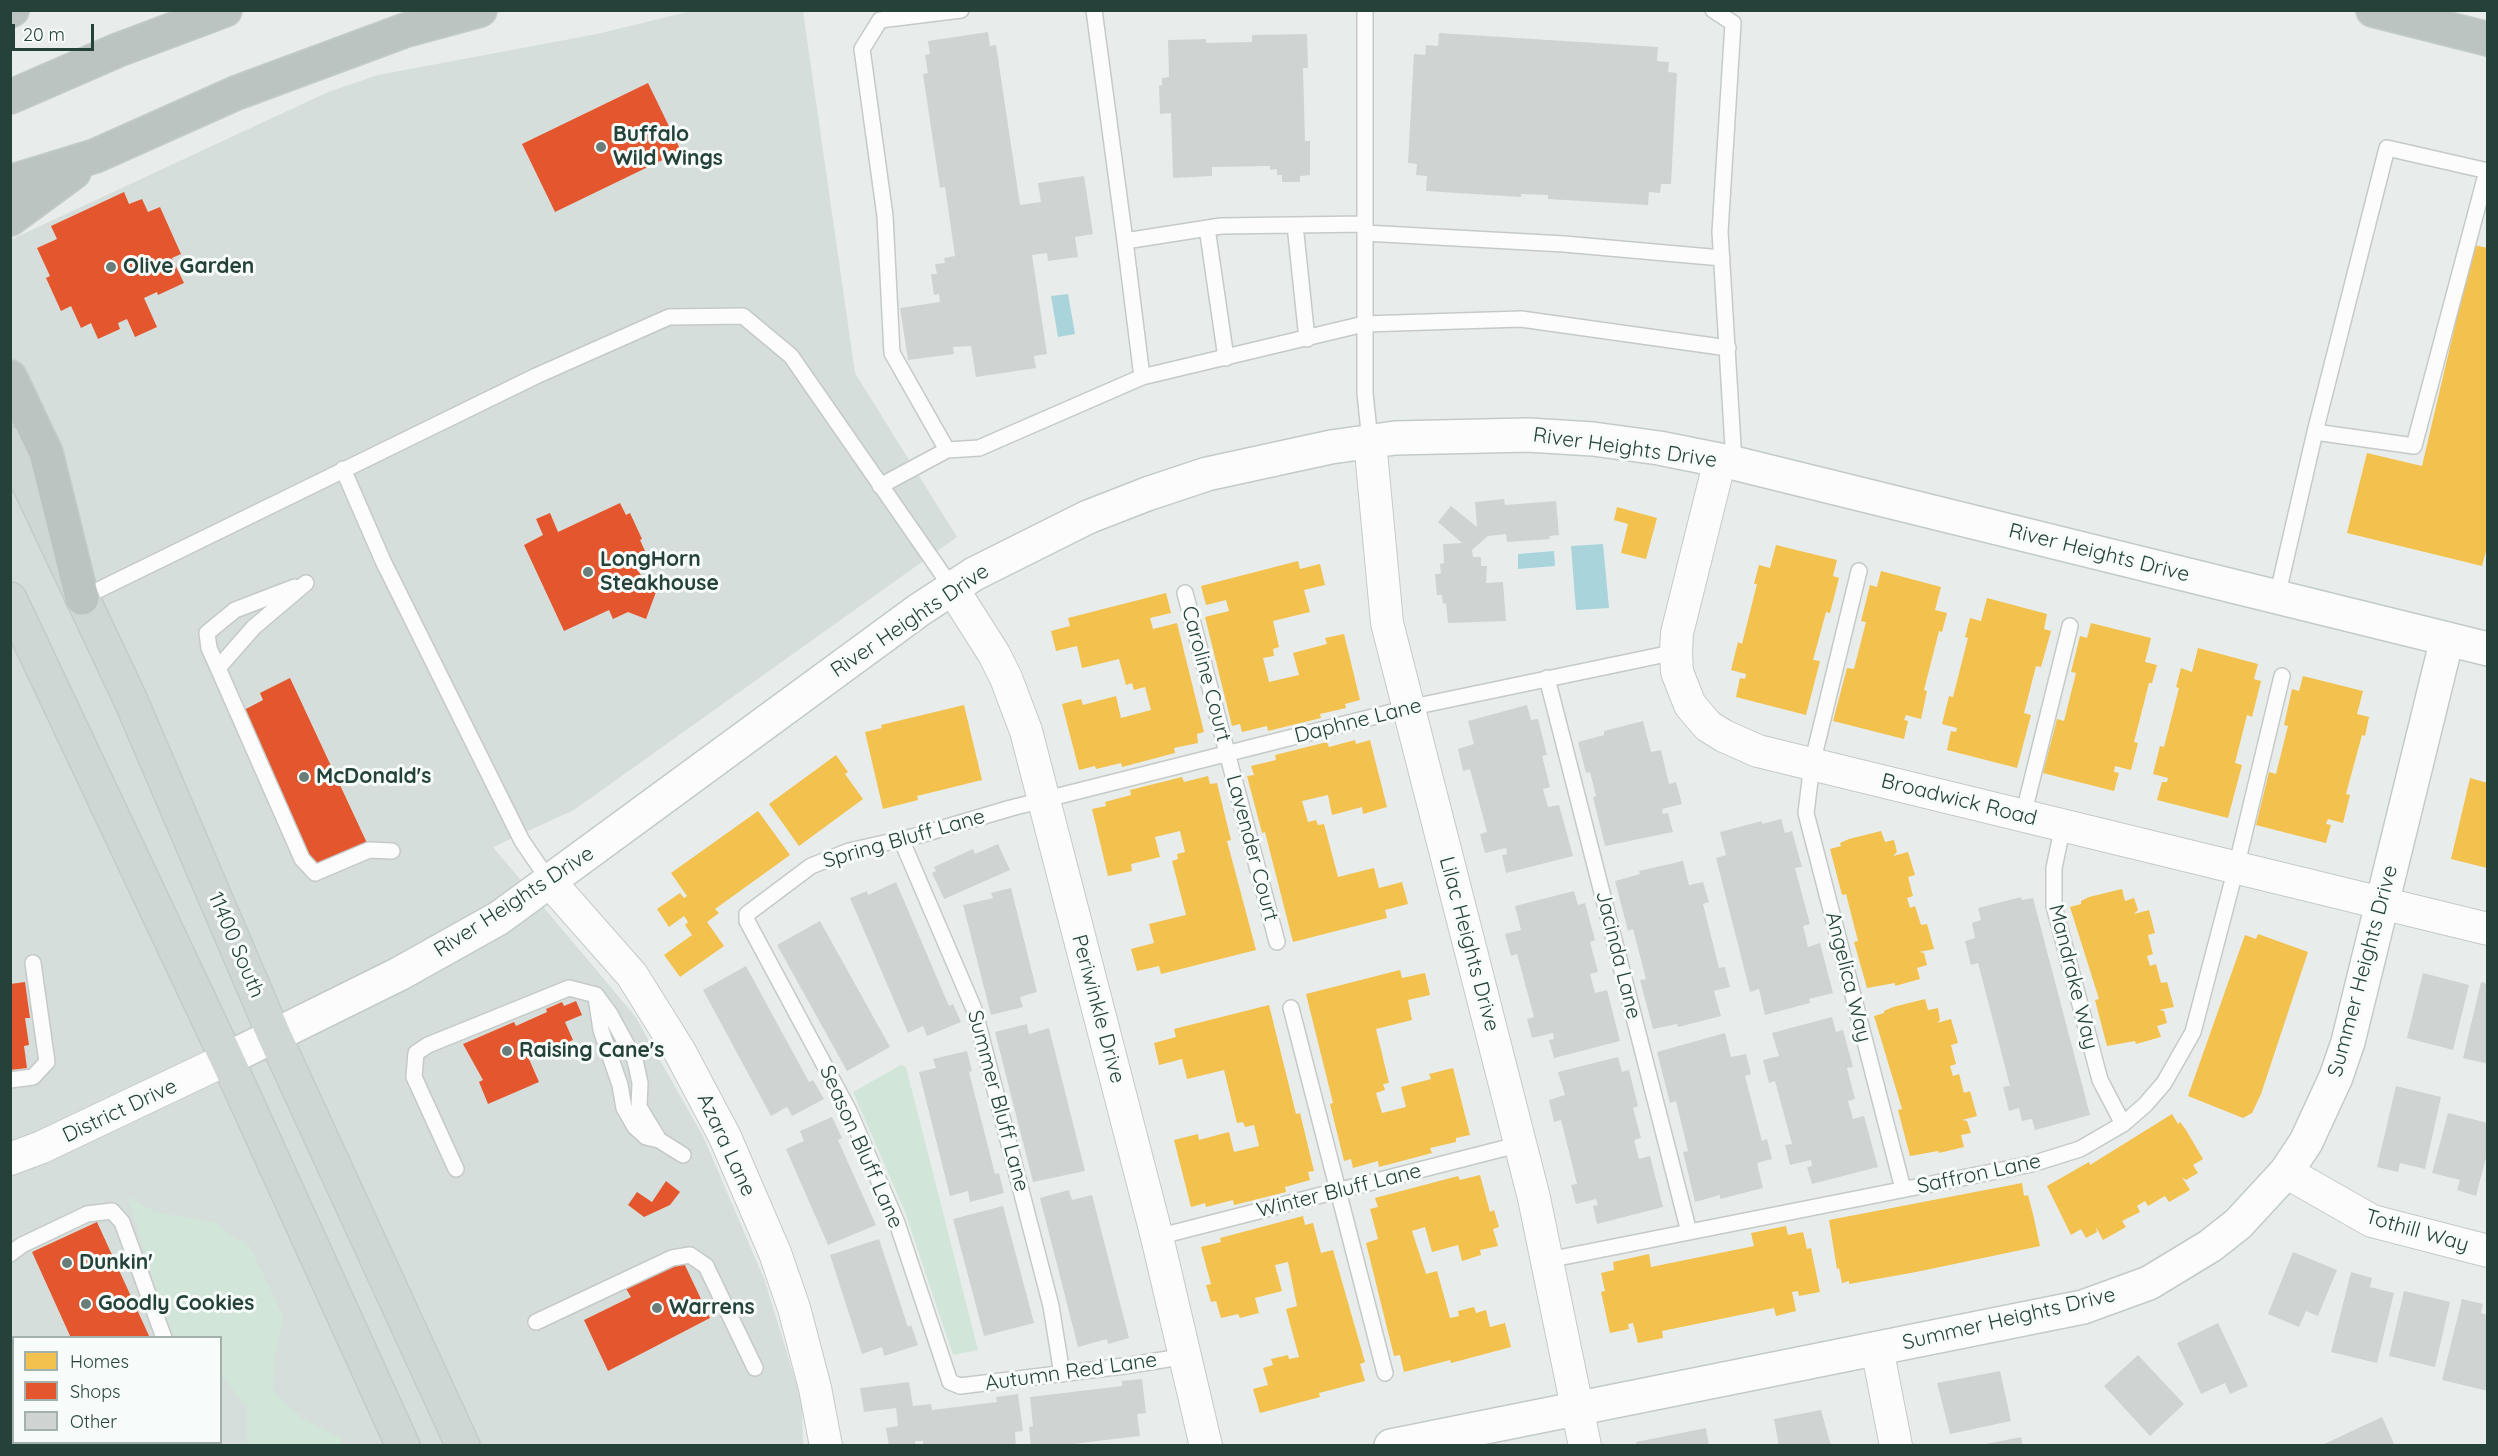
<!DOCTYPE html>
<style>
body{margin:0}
#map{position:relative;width:2498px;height:1456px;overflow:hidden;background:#e8edeb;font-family:Quicksand,sans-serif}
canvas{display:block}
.frame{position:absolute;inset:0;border:12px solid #24423a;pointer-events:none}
.legend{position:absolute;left:12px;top:1336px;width:210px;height:108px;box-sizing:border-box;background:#f7fbf9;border:2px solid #a3b1ad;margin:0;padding:8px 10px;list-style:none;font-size:18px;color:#24423a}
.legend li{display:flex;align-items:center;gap:12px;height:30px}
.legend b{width:30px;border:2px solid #a3b1ad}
.scale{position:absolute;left:12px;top:24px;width:82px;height:27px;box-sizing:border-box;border:3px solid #24423a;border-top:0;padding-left:8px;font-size:18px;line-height:21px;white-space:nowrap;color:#24423a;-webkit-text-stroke:4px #f7fbf9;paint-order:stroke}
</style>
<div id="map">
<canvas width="2498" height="1456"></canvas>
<div class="frame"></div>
<ul class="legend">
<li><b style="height:16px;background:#f2c14e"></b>Homes</li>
<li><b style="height:16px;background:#e4572e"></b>Shops</li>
<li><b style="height:16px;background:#cfd4d2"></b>Other</li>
</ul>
<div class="scale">20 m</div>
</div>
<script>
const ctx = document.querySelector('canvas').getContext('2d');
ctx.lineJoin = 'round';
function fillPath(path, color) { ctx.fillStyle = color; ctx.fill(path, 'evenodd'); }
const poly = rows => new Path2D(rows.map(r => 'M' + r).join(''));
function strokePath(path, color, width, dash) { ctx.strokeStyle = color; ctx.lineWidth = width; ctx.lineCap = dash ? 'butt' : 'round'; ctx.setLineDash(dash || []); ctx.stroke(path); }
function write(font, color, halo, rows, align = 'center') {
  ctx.font = font + ' Quicksand,sans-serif'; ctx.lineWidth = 6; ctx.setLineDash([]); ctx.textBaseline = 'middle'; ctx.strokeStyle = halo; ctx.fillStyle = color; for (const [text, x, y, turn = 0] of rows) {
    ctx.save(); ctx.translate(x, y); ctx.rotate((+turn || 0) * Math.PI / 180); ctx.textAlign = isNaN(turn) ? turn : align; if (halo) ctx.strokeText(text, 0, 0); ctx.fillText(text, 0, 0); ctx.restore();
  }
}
const built = poly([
 [691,11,803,11,855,373,957,537,574,810,493,847,635,1016,703,1136,765,1281,802,1402,803,1445,11,1445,10,240,328,92,378,75,597,34],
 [14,1338,220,1338,220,1442,14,1442]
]);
const green = poly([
 [901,1065,906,1067,978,1350,953,1355,905,1212,853,1092],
 [128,1197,155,1212,216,1223,234,1238,249,1245,284,1318,274,1358,273,1391,302,1418,339,1437,343,1445,247,1445,247,1406,221,1375,220,1338,176,1337,164,1316]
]);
const water = poly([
 [1068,294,1075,334,1058,337,1051,296],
 [1603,544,1609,608,1576,610,1571,546],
 [1554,551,1555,566,1518,569,1518,554]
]);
const homes = poly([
 [2474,245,2488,248,2488,544,2482,566,2347,533,2367,453,2422,466],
 [1617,507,1657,518,1646,559,1621,553,1628,524,1614,520],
 [1776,545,1837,560,1833,576,1839,578,1830,613,1826,612,1813,660,1820,661,1806,715,1736,697,1740,678,1745,679,1746,674,1731,670,1738,642,1742,644,1757,584,1754,584,1759,565,1770,568],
 [1298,561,1300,569,1320,564,1325,585,1304,590,1310,612,1273,621,1279,647,1273,649,1274,656,1263,658,1269,682,1299,675,1293,653,1327,644,1325,638,1344,634,1360,700,1345,704,1346,708,1320,714,1321,718,1268,731,1267,726,1242,732,1240,724,1232,726,1205,617,1229,611,1226,600,1206,605,1201,586],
 [1881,571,1941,587,1935,610,1947,613,1942,632,1939,631,1924,690,1927,691,1921,719,1906,715,1904,720,1908,721,1904,739,1833,721,1847,668,1854,669,1866,622,1861,621,1870,585,1877,587],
 [1166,593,1171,613,1150,618,1153,629,1177,623,1204,732,1197,734,1198,743,1174,748,1175,753,1122,767,1121,763,1096,769,1095,766,1079,770,1062,704,1081,699,1083,705,1116,696,1121,718,1151,710,1145,687,1134,690,1132,683,1126,685,1119,659,1082,668,1077,646,1056,651,1051,631,1070,626,1068,618],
 [1987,598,2047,614,2044,629,2051,631,2041,667,2036,666,2024,713,2031,715,2017,768,1947,750,1951,731,1956,732,1957,728,1942,724,1949,696,1953,697,1968,638,1965,637,1970,618,1981,621],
 [2091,623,2151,638,2145,662,2157,665,2152,683,2149,683,2134,742,2138,743,2131,770,2115,766,2114,772,2119,773,2114,791,2043,773,2057,719,2064,721,2076,673,2071,672,2080,636,2087,638],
 [2198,648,2258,664,2254,679,2261,681,2252,717,2247,715,2235,763,2242,765,2228,818,2157,800,2162,782,2167,782,2168,778,2153,774,2160,746,2164,747,2179,688,2176,687,2181,668,2192,672],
 [2303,676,2363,691,2357,714,2369,717,2365,736,2362,735,2346,794,2350,795,2343,823,2328,819,2326,824,2331,825,2326,843,2256,825,2269,772,2276,774,2288,726,2284,725,2292,689,2299,691],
 [964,705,982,780,917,796,918,800,883,809,865,732,882,728,881,725],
 [1355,740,1356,744,1370,740,1387,807,1363,814,1362,807,1332,815,1328,795,1302,801,1308,822,1316,820,1318,825,1324,824,1338,877,1374,868,1379,888,1402,882,1408,904,1385,910,1387,918,1293,942,1265,832,1262,833,1247,776,1254,775,1251,766,1276,760,1275,755,1327,742,1329,747],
 [836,755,848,772,845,774,863,799,799,846,769,804],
 [1208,776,1210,784,1217,783,1231,840,1227,841,1256,950,1161,974,1159,966,1137,971,1131,949,1154,943,1149,924,1186,915,1172,861,1178,859,1177,854,1185,852,1180,831,1155,837,1160,857,1131,864,1132,871,1108,876,1092,809,1106,806,1105,802,1131,795,1130,790,1182,777,1184,782],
 [2470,778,2488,783,2487,868,2451,859],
 [758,811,790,855,715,909,719,913,707,922,724,946,680,977,664,955,692,935,685,925,688,922,684,916,669,927,657,909,680,893,684,898,687,896,671,873],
 [1881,831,1885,842,1894,840,1897,852,1893,856,1908,852,1915,875,1908,877,1913,896,1907,898,1910,908,1915,906,1921,925,1927,924,1934,949,1919,952,1924,953,1927,965,1917,968,1920,979,1895,986,1895,983,1867,988,1854,942,1858,941,1846,894,1842,895,1830,849,1841,846,1840,843,1849,839],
 [2122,889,2125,901,2134,898,2138,910,2134,914,2149,910,2155,933,2148,935,2153,954,2147,956,2150,966,2156,964,2161,983,2167,982,2174,1007,2159,1010,2164,1011,2167,1023,2157,1026,2161,1037,2136,1044,2135,1041,2107,1046,2095,1000,2099,999,2070,907,2081,904,2081,901,2089,897],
 [2258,934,2308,952,2261,1094,2252,1113,2243,1118,2188,1096,2245,935,2256,939],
 [1400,970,1402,978,1425,973,1430,995,1408,1000,1412,1020,1376,1029,1389,1083,1383,1084,1385,1090,1376,1093,1382,1113,1406,1107,1401,1087,1431,1079,1429,1074,1453,1068,1470,1135,1456,1138,1456,1142,1430,1148,1432,1153,1379,1167,1378,1161,1353,1168,1351,1159,1344,1161,1330,1104,1333,1103,1306,994],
 [1925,999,1928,1010,1938,1008,1940,1020,1937,1023,1951,1019,1958,1043,1951,1045,1956,1064,1950,1066,1953,1076,1959,1074,1964,1093,1970,1091,1977,1116,1962,1120,1967,1121,1971,1133,1961,1135,1964,1147,1939,1153,1938,1151,1910,1156,1898,1110,1902,1109,1874,1016,1884,1013,1884,1011,1893,1007],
 [1269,1005,1296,1114,1300,1113,1314,1171,1308,1172,1310,1180,1285,1187,1286,1192,1234,1205,1233,1200,1206,1207,1205,1203,1191,1207,1174,1140,1198,1134,1199,1140,1229,1132,1234,1152,1259,1146,1254,1125,1245,1127,1243,1122,1237,1123,1224,1070,1187,1079,1182,1059,1159,1065,1154,1043,1176,1037,1174,1029],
 [2172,1114,2178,1124,2180,1122,2186,1130,2203,1159,2193,1165,2198,1173,2186,1180,2182,1177,2190,1190,2169,1202,2165,1196,2148,1206,2145,1201,2137,1206,2140,1212,2122,1221,2126,1227,2103,1240,2096,1227,2097,1232,2086,1238,2081,1229,2071,1235,2047,1186,2089,1162,2090,1165],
 [1480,1175,1490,1212,1494,1210,1499,1227,1493,1229,1498,1246,1480,1250,1481,1255,1462,1261,1458,1245,1432,1252,1425,1227,1412,1231,1426,1274,1437,1271,1450,1318,1459,1316,1458,1311,1474,1307,1476,1313,1486,1310,1490,1327,1505,1323,1511,1347,1451,1363,1450,1360,1404,1372,1400,1355,1394,1356,1366,1243,1378,1239,1370,1209,1378,1207,1375,1198,1458,1176,1460,1180],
 [2022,1183,2024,1196,2028,1195,2033,1214,2040,1246,1916,1272,1849,1284,1849,1281,1842,1283,1839,1268,1837,1269,1829,1220],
 [1303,1216,1305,1225,1313,1223,1321,1253,1333,1250,1365,1362,1360,1364,1365,1381,1319,1393,1320,1397,1260,1413,1253,1389,1268,1385,1263,1368,1273,1365,1271,1359,1288,1355,1289,1359,1299,1357,1286,1309,1297,1306,1288,1262,1275,1265,1282,1291,1255,1298,1259,1313,1240,1318,1238,1314,1221,1318,1216,1301,1211,1302,1206,1285,1211,1284,1201,1247,1221,1242,1220,1238],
 [1786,1226,1788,1235,1803,1232,1807,1249,1811,1248,1820,1292,1799,1296,1798,1291,1792,1292,1796,1311,1776,1316,1774,1308,1662,1331,1663,1338,1638,1343,1633,1323,1628,1324,1629,1329,1610,1333,1601,1292,1605,1291,1601,1273,1614,1270,1613,1262,1649,1254,1651,1267,1754,1246,1751,1233]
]);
const shops = poly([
 [648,83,681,151,555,212,522,144],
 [124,192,129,204,142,199,148,212,160,207,181,254,172,258,184,283,158,295,157,292,144,298,157,327,135,337,127,319,118,323,120,329,98,339,91,323,81,328,71,306,61,311,46,278,50,276,37,248,57,239,51,226],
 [620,503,626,515,630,513,642,539,640,540,645,551,632,557,647,588,656,592,646,619,628,612,613,619,609,610,564,631,524,545,543,535,536,519,550,513,558,532],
 [290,678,367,843,313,869,242,711,263,700,260,693],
 [25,982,30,1018,25,1018,29,1045,24,1046,27,1068,10,1070,10,984],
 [576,1001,582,1015,565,1022,573,1040,529,1059,539,1082,488,1104,479,1082,483,1080,463,1044,514,1022,516,1026,547,1012,546,1009,562,1002,564,1006],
 [666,1181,680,1192,670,1205,644,1217,628,1205,637,1192,652,1202],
 [97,1222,150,1338,71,1338,32,1252],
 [682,1259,710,1318,608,1371,584,1320,631,1297,625,1287]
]);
const building = poly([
 [988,32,990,46,996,45,1020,205,1041,202,1038,183,1084,176,1093,234,1075,237,1078,257,1048,261,1047,253,1032,255,1047,354,1034,356,1036,368,976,377,971,346,953,347,954,354,908,360,900,308,940,302,939,294,934,295,931,274,937,274,935,264,945,263,944,258,955,256,945,187,940,188,923,74,928,73,925,55,930,54,928,41],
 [1439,33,1658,47,1657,61,1669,62,1668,72,1677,73,1671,184,1661,184,1660,193,1649,192,1648,205,1548,199,1548,195,1521,194,1521,197,1426,191,1427,176,1416,175,1417,164,1408,163,1414,54,1425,55,1426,45,1438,46],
 [1307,34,1308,68,1303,68,1305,141,1310,141,1310,175,1300,176,1300,182,1282,182,1282,175,1277,175,1277,169,1270,170,1270,166,1212,167,1212,176,1173,178,1171,113,1160,114,1159,85,1162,85,1162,78,1169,77,1168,40,1206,39,1206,43,1252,42,1252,35],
 [1504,499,1505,505,1556,501,1559,535,1549,536,1550,539,1507,542,1506,534,1488,536,1472,550,1473,557,1481,557,1481,566,1487,566,1486,583,1503,582,1506,621,1448,623,1446,603,1443,604,1442,595,1437,595,1435,574,1441,574,1440,564,1444,563,1443,544,1462,543,1438,522,1451,506,1477,527,1475,502],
 [1527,705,1531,720,1538,719,1547,755,1542,756,1550,787,1543,789,1548,807,1559,805,1573,856,1506,873,1502,855,1507,854,1506,848,1485,853,1480,834,1487,832,1470,769,1463,771,1458,749,1474,744,1468,721],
 [1643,721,1651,752,1661,750,1669,784,1676,782,1682,804,1662,809,1663,814,1668,813,1673,832,1605,846,1593,797,1596,796,1590,772,1586,773,1578,742,1604,735,1604,731],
 [1781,819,1785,833,1792,831,1802,867,1795,868,1810,924,1803,926,1808,947,1820,943,1833,993,1809,999,1810,1003,1765,1015,1759,989,1750,992,1716,858,1726,855,1720,832,1762,821,1762,824],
 [998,844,1010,870,944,899,932,873,936,871,934,867,973,849,975,854],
 [1683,861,1689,885,1703,882,1709,902,1703,904,1719,968,1725,967,1730,987,1714,991,1721,1016,1678,1027,1677,1024,1653,1029,1640,980,1646,979,1633,929,1628,931,1615,881,1640,874,1639,871],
 [896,882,949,1006,953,1004,961,1022,927,1036,923,1026,908,1033,850,898,867,891,868,895],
 [1011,888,1037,992,1020,997,1023,1007,991,1015,963,905,993,898,991,893],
 [1574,891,1578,905,1585,903,1595,940,1590,942,1598,972,1590,974,1595,993,1607,990,1620,1041,1554,1058,1549,1040,1554,1039,1553,1033,1532,1038,1527,1019,1534,1017,1517,954,1511,956,1505,934,1521,930,1515,906],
 [2021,897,2022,900,2033,898,2090,1115,2035,1130,2032,1119,2022,1121,2019,1108,2009,1111,2003,1087,2010,1086,1978,963,1971,965,1965,941,1975,938,1972,923,1981,920,1978,908],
 [820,921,890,1047,847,1071,777,945],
 [746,966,809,1082,813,1080,824,1099,792,1116,787,1107,771,1116,703,990],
 [2423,973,2469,985,2453,1050,2407,1038],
 [2481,982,2488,984,2488,1064,2463,1058],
 [1832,1017,1836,1032,1843,1030,1853,1067,1847,1068,1855,1099,1848,1101,1853,1119,1864,1116,1878,1167,1812,1184,1807,1167,1812,1166,1811,1160,1790,1165,1785,1145,1792,1144,1775,1081,1769,1083,1763,1060,1779,1056,1772,1033],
 [1027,1024,1029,1034,1049,1028,1085,1171,1033,1182,995,1032],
 [1725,1033,1731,1057,1746,1054,1751,1074,1745,1076,1762,1141,1767,1139,1772,1159,1757,1163,1763,1188,1720,1199,1720,1195,1695,1202,1683,1152,1688,1151,1676,1101,1670,1103,1657,1052],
 [967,1051,972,1071,969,1072,995,1174,999,1173,1004,1193,970,1202,968,1191,950,1196,919,1072,936,1068,933,1059],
 [1618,1057,1622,1072,1629,1070,1638,1106,1633,1108,1641,1138,1634,1140,1639,1159,1650,1156,1663,1207,1597,1224,1593,1206,1598,1205,1596,1199,1576,1204,1571,1185,1577,1184,1561,1120,1554,1122,1549,1100,1565,1095,1558,1072],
 [2396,1086,2441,1097,2425,1169,2400,1163,2398,1172,2377,1167],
 [2448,1113,2488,1123,2488,1150,2476,1196,2457,1190,2460,1180,2432,1173],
 [832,1117,842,1138,838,1140,876,1225,828,1245,786,1149,804,1141,800,1131],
 [1069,1190,1072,1200,1092,1195,1129,1338,1108,1344,1107,1339,1078,1347,1040,1198],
 [1003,1206,1034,1323,984,1336,953,1219],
 [879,1239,908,1327,911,1325,918,1345,884,1356,882,1347,862,1354,830,1255],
 [2293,1252,2337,1270,2318,1316,2306,1311,2299,1327,2268,1314],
 [2351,1272,2372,1278,2370,1287,2394,1293,2377,1363,2331,1352],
 [2404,1291,2450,1302,2435,1367,2389,1356],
 [2462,1299,2483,1304,2481,1313,2488,1315,2488,1391,2442,1380],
 [2218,1323,2248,1386,2230,1394,2225,1383,2201,1394,2177,1343],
 [2138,1355,2184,1404,2150,1436,2104,1386],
 [2000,1371,2011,1421,1950,1434,1937,1383],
 [1142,1379,1146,1413,1137,1414,1140,1436,1055,1446,1031,1446,1029,1427,1033,1426,1030,1397,1122,1386,1122,1381],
 [909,1382,913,1406,931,1404,932,1410,997,1402,996,1397,1018,1394,1023,1431,1015,1432,1016,1446,923,1446,923,1441,915,1441,916,1445,889,1446,886,1428,898,1426,896,1408,864,1412,860,1388],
 [1821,1410,1831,1446,1779,1446,1774,1419],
 [2382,1417,2395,1446,2320,1446],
 [1706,1428,1709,1446,1637,1446,1636,1442],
 [2021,1437,2023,1446,1986,1446,1986,1444]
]);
const lane = poly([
 [1094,10,1125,241],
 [1365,10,1365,393,1370,441],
 [1713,10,1733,23,1720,232,1734,463],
 [1295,225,1307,339],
 [1207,228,1226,358],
 [1365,233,1564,244,1722,258],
 [1142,377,1125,241,1221,226,1365,224],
 [2315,432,2414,446,2487,171],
 [947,450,892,353,885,216,862,49,880,20,961,10],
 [343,469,383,561,522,841,550,882],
 [880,486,947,450,979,448,1142,377,1364,324,1521,319,1728,348],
 [1859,571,1812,764,1806,813,1903,1189],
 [306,583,254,627,218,668,302,859,315,873,369,850,392,851],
 [1185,593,1277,942],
 [2277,597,2315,432,2387,148,2488,171],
 [82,598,536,376,669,317,743,316,791,356,952,588],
 [218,668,209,648,207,633,235,610,295,587],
 [1547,678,1689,1232],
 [2023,816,2070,626],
 [2063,825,2054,868,2054,906,2100,1080,2123,1124],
 [901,839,974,1009,1051,1306,1062,1374],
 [596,997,601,1030,620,1085,624,1108,635,1127,646,1137,659,1140],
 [1291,1008,1385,1373],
 [10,1080,33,1077,47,1062,33,963],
 [456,1169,414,1077,416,1053,428,1045,569,988,596,995,610,1014,635,1060,640,1083,639,1107,659,1140,683,1155],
 [1157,1237,1521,1144],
 [10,1254,22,1245,87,1214,112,1211,122,1222,164,1338],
 [1548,1260,2032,1164,2080,1149,2123,1124,2145,1105,2164,1083,2193,1032,2236,868,2282,676],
 [536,1322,672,1258,690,1255,706,1266,755,1368],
 [1187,1356,1124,1366,960,1386,950,1382,897,1223,849,1111,747,921,747,914,811,866,849,851,920,835,1011,808,1408,708,1676,652]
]);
const street = poly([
 [1370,441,1387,623,1534,1198,1585,1446],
 [1720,460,1677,633,1676,652,1677,672,1690,705,1708,726,1724,736,1758,751,2488,929],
 [952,588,994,654,1006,678,1026,731,1157,1237,1206,1446],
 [550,882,632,975,680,1052,725,1137,775,1253,794,1308,815,1388,826,1446],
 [10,1159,42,1147,227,1059],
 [2286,1172,2372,1221,2488,1251],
 [1877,1348,1896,1446]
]);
const secondary = poly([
 [227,1059,399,974,499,918,919,610,974,574,1088,517,1147,494,1207,474,1331,447,1395,438,1528,435,1593,439,1659,448,1734,463,2488,649],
 [1391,1446,2083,1307,2149,1283,2210,1246,2238,1224,2286,1172,2306,1142,2336,1077,2348,1042,2447,639]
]);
const primary = poly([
 [10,444,131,701,274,1035,463,1446],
 [10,599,227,1059,403,1446]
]);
const highway = poly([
 [2373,10,2488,39],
 [10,11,12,10],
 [10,97,118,50,225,10],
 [10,182,95,156,236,93,406,30,480,10],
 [10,219,74,172],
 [10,377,46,453,82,598]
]);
const markers = [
 [601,147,6,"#697e78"],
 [111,267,6,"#697e78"],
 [588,572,6,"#697e78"],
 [304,777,6,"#697e78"],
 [507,1051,6,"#697e78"],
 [67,1263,6,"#697e78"],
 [86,1304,6,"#697e78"],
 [657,1308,6,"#697e78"]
];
const poiNames = [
 ["Buffalo",613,135],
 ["Wild Wings",613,159],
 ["Olive Garden",123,267],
 ["LongHorn",600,560],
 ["Steakhouse",600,584],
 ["McDonald's",316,777],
 ["Raising Cane's",519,1051],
 ["Dunkin'",79,1263],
 ["Goodly Cookies",98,1304],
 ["Warrens",669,1308]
];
const streetNames = [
 ["River Heights Drive",1625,448,8],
 ["River Heights Drive",2099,553,14],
 ["River Heights Drive",910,621,-34],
 ["Caroline Court",1206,674,75],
 ["Daphne Lane",1358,721,-14],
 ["Broadwick Road",1959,800,14],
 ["Spring Bluff Lane",904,839,-16],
 ["Lavender Court",1252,848,75],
 ["River Heights Drive",514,902,-33],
 ["Lilac Heights Drive",1469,944,75],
 ["11400 South",236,945,67],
 ["Jacinda Lane",1618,955,76],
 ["Summer Heights Drive",2363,971,-75],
 ["Angelica Way",1848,977,76],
 ["Mandrake Way",2073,977,76],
 ["Periwinkle Drive",1098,1009,75],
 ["Summer Bluff Lane",998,1101,75],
 ["District Drive",120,1111,-25],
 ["Azara Lane",726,1145,65],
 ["Season Bluff Lane",861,1147,66],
 ["Saffron Lane",1979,1174,-12],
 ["Winter Bluff Lane",1339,1191,-14],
 ["Tothill Way",2417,1231,16],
 ["Summer Heights Drive",2009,1319,-13],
 ["Autumn Red Lane",1071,1372,-8]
];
fillPath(built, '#d6dedb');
fillPath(green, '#d1e6d8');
fillPath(water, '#a9d4db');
fillPath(homes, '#f2c14e');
fillPath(shops, '#e4572e');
fillPath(building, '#cfd4d2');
strokePath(lane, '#c5cac8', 18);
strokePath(street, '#c5cac8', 34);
strokePath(secondary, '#c3cbc8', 36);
strokePath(primary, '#c3ccc9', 36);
strokePath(highway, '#c3ccc9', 36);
strokePath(lane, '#fcfcfc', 15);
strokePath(street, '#fcfcfc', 32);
strokePath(secondary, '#fcfcfc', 33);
strokePath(primary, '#cfd7d5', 33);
strokePath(highway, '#bcc4c2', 33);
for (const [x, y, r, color] of markers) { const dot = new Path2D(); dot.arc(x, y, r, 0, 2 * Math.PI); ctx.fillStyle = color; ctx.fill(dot); strokePath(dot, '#f7fbf9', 2); }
write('bold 21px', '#24423a', '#f7fbf9', poiNames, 'left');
write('21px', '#24423a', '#f7fbf9', streetNames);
</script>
